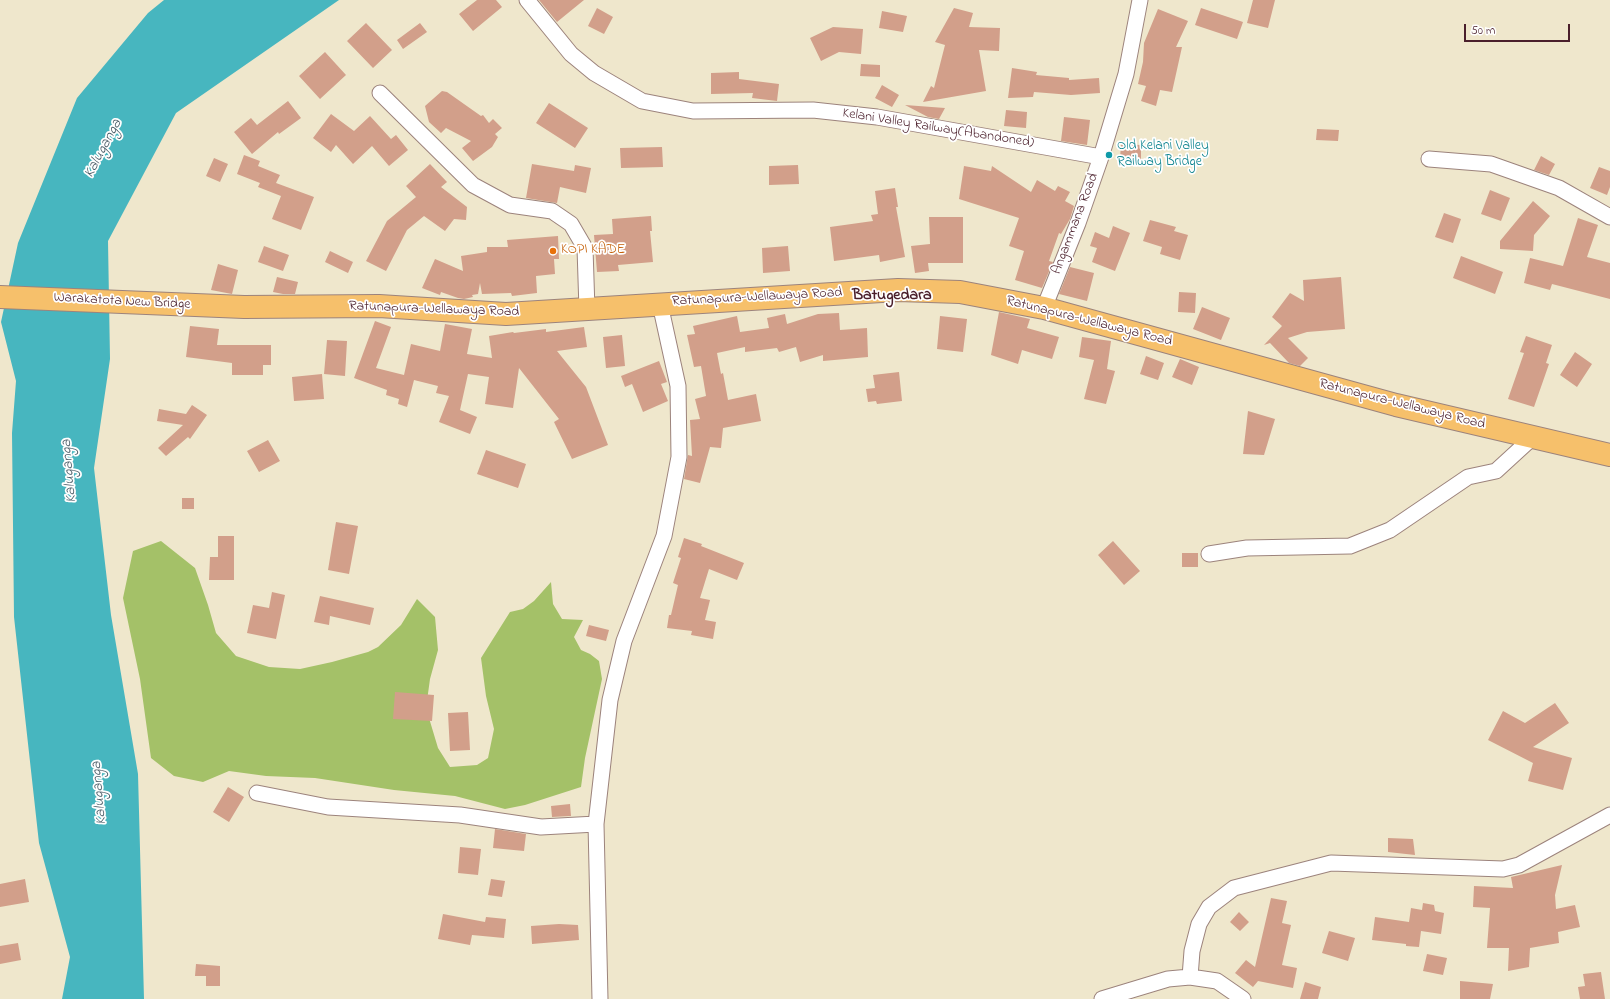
<!DOCTYPE html>
<style>
body{margin:0}
#map{position:relative;width:1610px;height:999px;overflow:hidden;background:#efe7cc;font-family:"Indie Flower",sans-serif}
canvas{display:block}
.scale{position:absolute;left:1464px;top:24px;width:106px;height:18px;box-sizing:border-box;border:2px solid #4a1f2b;border-top:0;padding-left:5px;font-size:12px;line-height:14px;white-space:nowrap;color:#4a1f2b;-webkit-text-stroke:3px #fff;paint-order:stroke}
</style>
<div id="map">
<canvas width="1610" height="999"></canvas>
<div class="scale">50 m</div>
</div>
<script>
const ctx = document.querySelector('canvas').getContext('2d');
ctx.lineJoin = 'round';
function fillPath(path, color) { ctx.fillStyle = color; ctx.fill(path, 'evenodd'); }
const poly = rows => new Path2D(rows.map(r => 'M' + r).join(''));
function strokePath(path, color, width, dash) { ctx.strokeStyle = color; ctx.lineWidth = width; ctx.lineCap = dash ? 'butt' : 'round'; ctx.setLineDash(dash || []); ctx.stroke(path); }
function write(font, color, halo, rows, align = 'center') {
  ctx.font = font + ' "Indie Flower",sans-serif'; ctx.lineWidth = 3.5; ctx.setLineDash([]); ctx.textBaseline = 'middle'; ctx.strokeStyle = halo; ctx.fillStyle = color; for (const [text, x, y, turn = 0] of rows) {
    ctx.save(); ctx.translate(x, y); ctx.rotate((+turn || 0) * Math.PI / 180); ctx.textAlign = isNaN(turn) ? turn : align; if (halo) ctx.strokeText(text, 0, 0); ctx.fillText(text, 0, 0); ctx.restore();
  }
}
const green = poly([
 [161,541,195,568,208,605,216,633,236,656,269,667,300,669,332,662,368,652,378,647,401,625,417,599,435,617,438,650,430,679,426,708,438,748,450,767,477,765,488,758,494,729,486,696,481,658,510,612,523,609,534,601,551,582,553,604,562,619,583,620,574,637,581,650,590,654,599,661,602,679,585,758,581,787,525,805,505,809,455,796,394,790,315,778,266,776,229,771,203,782,174,776,151,758,140,679,123,598,133,551]
]);
const water = poly([
 [164,0,339,0,176,113,108,241,110,359,94,468,111,615,138,774,144,999,62,999,70,957,39,843,14,617,12,433,16,381,1,322,18,243,77,98,148,13]
]);
const building = poly([
 [477,0,496,0,502,7,473,31,459,14],
 [539,0,584,0,557,22],
 [1253,0,1275,0,1268,28,1247,23],
 [597,8,613,17,604,34,588,26],
 [954,8,973,13,969,27,1000,28,999,51,979,50,986,91,923,102,931,86,934,88,945,45,935,42],
 [1201,8,1243,22,1237,39,1195,25],
 [1158,9,1188,21,1176,47,1182,47,1172,92,1160,90,1156,106,1141,101,1146,86,1138,84,1143,62,1144,43],
 [882,11,907,16,903,32,879,28],
 [366,23,392,50,373,68,347,41],
 [420,23,427,32,403,49,397,40],
 [833,27,863,29,861,54,839,52,821,61,810,38],
 [325,52,346,75,320,99,299,76],
 [861,64,880,65,880,77,860,76],
 [1012,68,1037,72,1036,75,1069,78,1069,80,1099,78,1100,93,1071,95,1034,92,1033,97,1008,98],
 [739,72,739,79,779,84,777,101,752,98,753,93,711,94,711,73],
 [882,85,899,95,892,107,875,98],
 [442,91,447,92,481,116,483,115,489,123,493,119,502,128,495,134,498,137,492,147,473,161,462,148,471,141,446,128,441,133,429,122,425,106],
 [288,101,301,118,279,134,278,132,252,154,234,132,251,118,257,125],
 [549,103,588,128,575,148,536,123],
 [905,105,945,108,939,119,928,117],
 [1006,110,1027,112,1026,128,1004,126],
 [331,114,354,131,370,116,391,139,396,135,408,150,389,166,372,146,353,164,336,145,331,152,313,138],
 [1064,117,1090,120,1087,145,1061,141],
 [1317,129,1339,130,1338,141,1316,140],
 [1121,144,1141,145,1141,160,1120,159],
 [662,147,663,167,621,168,620,148],
 [244,155,260,161,258,166,280,175,276,183,314,197,301,230,272,219,281,196,258,187,260,183,237,174],
 [1541,156,1555,164,1549,175,1534,170],
 [214,158,228,164,220,182,206,176],
 [430,164,447,182,441,187,467,207,466,220,454,219,445,231,424,216,407,230,386,271,366,261,387,221,416,197,406,186],
 [532,164,574,171,575,165,591,168,586,193,560,187,557,203,526,198],
 [798,165,799,184,769,185,769,166],
 [964,166,991,171,992,166,1031,192,1037,180,1055,191,1058,186,1070,192,1065,201,1074,206,1070,219,1061,234,1059,233,1049,261,1053,262,1042,288,1015,280,1024,251,1009,246,1019,218,959,199],
 [1599,167,1610,171,1610,187,1607,195,1590,188],
 [895,188,898,207,896,207,905,257,880,262,879,255,834,261,830,227,873,221,871,215,878,214,875,191],
 [1490,190,1510,198,1501,221,1481,214],
 [1533,201,1550,216,1534,235,1533,251,1500,249,1500,241],
 [1444,213,1461,219,1453,243,1435,237],
 [651,216,652,231,650,231,653,262,618,265,619,271,597,272,594,235,613,234,612,219],
 [929,217,963,217,963,263,928,263,929,271,915,273,911,246,930,244],
 [1578,218,1598,225,1587,257,1610,263,1610,299,1552,284,1550,290,1524,283,1530,258,1563,266],
 [1150,220,1176,227,1174,231,1188,235,1180,260,1160,254,1162,247,1143,241],
 [1113,226,1130,233,1115,271,1092,262,1097,248,1090,246,1095,232,1109,238],
 [558,236,559,259,554,259,555,274,536,276,537,293,512,296,511,293,482,294,480,283,478,294,472,295,473,297,464,299,458,298,441,292,440,295,422,288,435,259,463,271,461,256,487,252,487,247,508,247,507,240],
 [264,246,289,255,283,271,258,262],
 [788,246,790,271,763,273,762,248],
 [330,251,353,262,348,273,325,262],
 [1461,256,1503,272,1495,294,1453,278],
 [218,264,238,270,232,294,211,290],
 [1070,267,1094,273,1087,301,1059,294],
 [277,277,298,282,295,294,283,294,273,292],
 [1341,277,1345,329,1307,332,1288,338,1308,358,1300,366,1289,363,1270,343,1264,345,1282,326,1272,317,1290,293,1304,301,1303,280],
 [1179,292,1196,293,1195,313,1178,312],
 [1202,307,1230,318,1221,340,1193,329],
 [999,312,1030,319,1027,328,1059,337,1052,359,1022,350,1018,364,991,355],
 [839,313,840,330,867,328,868,357,823,361,823,355,800,362,796,347,779,352,777,348,745,352,745,347,717,353,721,374,723,373,728,400,756,394,761,421,723,428,721,448,710,447,700,483,684,479,688,455,692,456,690,420,700,419,695,399,706,396,701,366,694,367,687,335,695,334,693,326,737,316,740,332,769,328,767,318,785,314,787,324,818,314],
 [940,316,967,319,963,352,937,349],
 [375,321,391,327,376,368,404,375,411,344,440,351,445,324,472,329,467,354,492,358,489,336,513,332,514,333,546,329,546,332,584,327,587,347,557,351,586,387,608,445,572,459,554,422,559,419,519,368,513,408,485,404,489,377,468,374,460,410,477,417,470,434,439,422,449,396,436,393,438,386,414,380,407,407,398,404,399,399,386,395,387,390,354,378],
 [190,326,219,329,217,345,271,345,271,365,263,365,263,375,232,375,232,363,186,357],
 [622,335,625,366,606,368,603,337],
 [1526,336,1552,345,1546,363,1549,364,1534,407,1508,399,1524,353,1520,352],
 [1082,337,1111,341,1107,369,1115,371,1106,404,1084,399,1094,360,1079,357],
 [327,340,347,341,345,376,324,374],
 [1575,352,1592,364,1577,387,1560,375],
 [1146,356,1164,363,1158,380,1140,374],
 [1180,359,1199,367,1192,385,1172,377],
 [659,361,667,382,661,384,668,401,643,412,632,384,625,387,621,376],
 [899,372,902,401,877,404,876,401,868,402,866,389,875,388,873,375],
 [322,374,324,399,294,401,292,377],
 [192,405,207,415,190,439,188,437,166,456,158,448,183,425,157,421,159,409,186,414],
 [1248,411,1275,419,1264,455,1243,454],
 [268,440,280,461,259,472,247,451],
 [486,450,526,464,518,488,477,474],
 [182,498,194,498,194,509,182,509],
 [336,522,358,526,349,574,328,570],
 [218,536,234,536,234,580,209,580,210,557,218,557],
 [684,538,702,544,701,546,744,563,737,580,709,569,700,598,710,600,705,620,716,622,713,639,691,635,692,631,667,628,669,615,671,615,678,585,673,583,681,558,678,557],
 [1113,541,1140,571,1124,585,1098,555],
 [1182,553,1198,553,1198,567,1182,567],
 [272,592,285,595,276,639,247,633,253,605,269,608],
 [320,596,374,608,370,625,330,616,329,625,314,622],
 [589,625,609,630,606,641,586,636],
 [395,692,434,695,432,721,393,719],
 [1555,703,1569,723,1533,747,1572,758,1563,790,1528,781,1533,763,1488,740,1503,711,1525,723],
 [468,712,470,750,450,751,448,713],
 [228,787,244,797,229,822,213,812],
 [570,804,571,816,552,817,551,806],
 [495,829,526,834,524,851,493,848],
 [1388,838,1413,839,1415,855,1388,852],
 [460,847,481,849,478,875,458,873],
 [1562,865,1555,895,1556,909,1575,905,1580,927,1558,932,1559,943,1530,948,1529,967,1508,971,1509,948,1487,948,1490,908,1473,907,1474,886,1513,888,1511,877],
 [25,879,29,902,0,907,0,884],
 [491,879,505,881,502,897,488,895],
 [1271,898,1287,901,1282,923,1291,925,1282,965,1297,968,1293,988,1258,981,1253,987,1235,973,1246,960,1255,967],
 [1423,903,1434,905,1435,911,1444,913,1441,934,1421,931,1419,947,1406,946,1406,944,1372,940,1375,917,1409,922,1411,908,1422,910],
 [1239,912,1249,922,1240,931,1230,922],
 [443,914,485,922,486,917,506,919,504,938,472,935,470,945,438,939],
 [559,924,578,925,579,940,532,944,531,926],
 [1329,931,1355,938,1348,961,1322,953],
 [18,943,21,960,0,964,0,946],
 [1427,954,1447,958,1443,975,1423,971],
 [196,964,220,966,220,986,206,986,206,976,195,976],
 [1601,972,1605,999,1580,999,1578,987,1585,986,1583,974],
 [1460,981,1493,984,1490,999,1460,999],
 [1305,982,1321,987,1318,999,1300,999]
]);
const street = poly([
 [527,0,571,54,594,73,642,101,693,111,813,110,877,117,1101,157],
 [380,93,473,185,510,205,552,211,571,224,585,248,587,310],
 [1429,159,1491,164,1559,188,1610,217],
 [1044,308,1078,223,1101,157,1126,74,1140,0],
 [1209,554,1247,548,1350,546,1390,530,1468,477,1496,471,1532,438],
 [257,793,328,807,460,815,541,827,596,824],
 [1190,977,1192,951,1199,924,1209,907,1234,888,1331,863,1503,869,1519,865,1610,815],
 [600,999,596,824,610,700,624,641,664,536,679,457,678,386,660,304],
 [1102,999,1168,979,1190,977,1217,981,1243,999]
]);
const highway = poly([
 [0,297,244,307,379,306,506,314,898,290,960,292,1044,308,1396,405,1610,455]
]);
const markers = [
 [1109,155,4,"#0f9aa8"],
 [553,251,4,"#e8710a"]
];
const streetNames = [
 ["Kelani Valley Railway(Abandoned)",938,129,9],
 ["Angammana Road",1076,224,-69],
 ["Ratunapura-Wellawaya Road",757,298,-3],
 ["Warakatota New Bridge",122,302,3],
 ["Ratunapura-Wellawaya Road",434,310,2],
 ["Ratunapura-Wellawaya Road",1089,322,14],
 ["Ratunapura-Wellawaya Road",1402,405,14]
];
const cultureNames = [
 ["Old Kelani Valley",1117,147],
 ["Railway Bridge",1117,163]
];
const foodNames = [
 ["KOPI KADE",561,251]
];
const waterNames = [
 ["Kaluganga",104,149,-62],
 ["Kaluganga",70,471,-95],
 ["Kaluganga",100,793,-95]
];
const quarterNames = [
 ["Batugedara",892,296]
];
fillPath(green, '#a4c168');
fillPath(water, '#47b6bf');
fillPath(building, '#d29f8a');
strokePath(street, '#9c837c', 17);
strokePath(highway, '#9c837c', 24);
strokePath(street, '#fff', 15);
strokePath(highway, '#f6c06b', 22);
for (const [x, y, r, color] of markers) { const dot = new Path2D(); dot.arc(x, y, r, 0, 2 * Math.PI); ctx.fillStyle = color; ctx.fill(dot); strokePath(dot, '#fff', 1.5); }
write('14px', '#4a1f2b', '#fff', streetNames);
write('14px', '#0d838f', '#fff', cultureNames, 'left');
write('14px', '#c56008', '#fff', foodNames, 'left');
write('italic 15px', '#495b66', '#fff', waterNames);
write('bold 16px', '#4a1f2b', '#fff', quarterNames);
</script>
